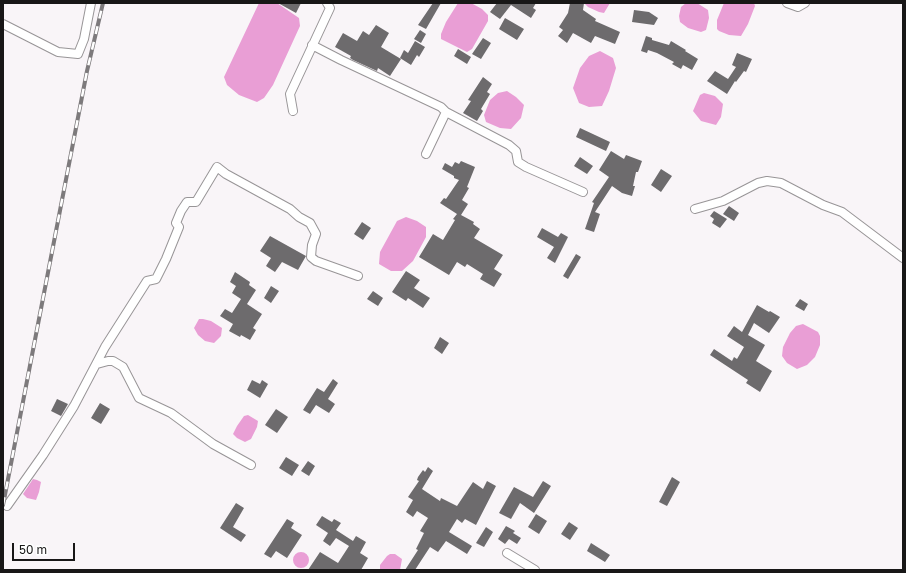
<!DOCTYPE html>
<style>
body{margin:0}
#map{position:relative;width:906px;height:573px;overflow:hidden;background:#f9f5f8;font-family:"Golos Text",sans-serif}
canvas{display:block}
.frame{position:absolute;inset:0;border:4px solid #181717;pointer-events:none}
.scale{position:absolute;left:12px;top:543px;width:63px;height:18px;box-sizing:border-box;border:2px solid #181717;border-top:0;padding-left:5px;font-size:12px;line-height:14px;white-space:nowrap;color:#181717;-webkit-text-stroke:3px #fff;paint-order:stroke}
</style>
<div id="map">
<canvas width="906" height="573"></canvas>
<div class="frame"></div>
<div class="scale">50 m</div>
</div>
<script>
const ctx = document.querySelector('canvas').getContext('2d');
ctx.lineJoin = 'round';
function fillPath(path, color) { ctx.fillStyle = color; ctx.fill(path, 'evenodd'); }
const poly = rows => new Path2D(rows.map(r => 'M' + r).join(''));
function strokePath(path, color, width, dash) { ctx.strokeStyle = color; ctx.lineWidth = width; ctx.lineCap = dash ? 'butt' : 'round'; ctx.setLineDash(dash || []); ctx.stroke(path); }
const water = poly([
 [259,3,277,3,299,18,300,26,273,85,264,98,257,102,239,95,227,85,224,77],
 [458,3,471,3,482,9,488,15,488,21,472,49,467,52,441,39,441,34,446,22],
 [584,3,610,3,604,13,599,12,588,7],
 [686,3,697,3,708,10,709,18,706,30,701,32,688,28,680,22,679,16,681,7],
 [724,3,754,3,755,6,748,24,741,36,729,35,719,31,717,29,717,20],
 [600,51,613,58,616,68,609,91,602,106,589,107,579,103,573,88,580,68,589,56],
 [507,91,516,97,524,105,521,118,511,129,500,128,486,122,484,115,490,100,498,93],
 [704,93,715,96,723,104,721,117,716,125,701,121,693,111,700,95],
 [406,217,417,221,426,227,426,237,413,261,402,271,391,271,379,264,380,252,397,221],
 [199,319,203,319,211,321,222,328,221,336,214,343,205,341,198,335,194,328],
 [803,324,818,332,820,336,820,345,815,357,807,365,797,369,787,363,782,356,783,347,790,333,796,326],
 [248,415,258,421,257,427,251,439,245,442,237,438,233,434,237,426,244,416],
 [33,479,37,480,41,482,39,492,36,500,27,498,23,494],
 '293 560a8 8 0 1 1 16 0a8 8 0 1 1-16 0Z',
 [390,554,395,554,402,559,400,570,380,570,380,565,387,556]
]);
const building = poly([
 [278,3,301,3,296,13],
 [433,3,441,3,426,29,418,25],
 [497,3,536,3,533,8,536,10,531,18,511,5,500,19,490,12],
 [570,3,584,3,583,10,596,19,595,21,620,32,615,44,595,36,591,43,573,33,567,43,558,36,563,30,559,27,568,13],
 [634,10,649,12,658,18,654,25,632,22],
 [505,18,524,29,517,40,499,29],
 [376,25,389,33,381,47,401,59,390,76,378,68,377,71,353,60,350,58,351,56,335,47,343,33,357,41,363,31,369,35],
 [420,30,426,34,421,43,414,39],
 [646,36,652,38,652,40,669,45,671,41,686,50,685,51,698,59,692,70,683,65,681,69,672,64,674,62,657,53,648,50,647,53,641,51],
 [483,38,491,43,481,59,472,54],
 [415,41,425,47,419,57,417,55,411,65,400,58,404,50,408,53],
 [458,49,471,57,467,64,454,56],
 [737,53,752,59,746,72,744,71,736,82,735,81,727,94,707,81,715,71,728,79,736,67,732,65],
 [483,77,492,84,487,92,490,94,481,109,483,111,477,121,463,113,471,101,468,100],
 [580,128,610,142,606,151,576,137],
 [611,151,624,159,626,155,642,161,638,172,636,172,633,186,635,186,632,196,622,193,612,186,595,212,600,214,594,232,585,229,594,203,592,202,609,177,599,170],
 [580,157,593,166,587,174,574,166],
 [461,161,475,167,467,187,469,188,462,200,468,204,461,215,474,222,473,224,480,229,474,238,503,255,494,269,502,274,494,287,480,279,483,274,467,264,465,267,457,262,449,275,419,257,433,234,443,240,455,220,453,219,457,214,440,203,444,198,446,199,459,180,454,178,454,176,442,169,445,163,452,167,455,162,459,164],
 [661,169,672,176,661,192,651,185],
 [729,206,739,213,734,221,723,214],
 [714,211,727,219,720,228,712,223,714,219,710,216],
 [362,222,371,228,363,240,354,234],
 [542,228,558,237,561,233,568,237,555,263,547,258,554,247,537,237],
 [270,236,306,256,298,270,282,262,275,272,266,266,271,258,260,251],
 [576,254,581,257,568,279,563,276],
 [406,271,420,280,414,288,430,298,423,308,408,298,406,301,392,292],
 [235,272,250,282,249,285,256,290,247,304,262,314,253,328,256,330,250,340,241,335,240,337,229,331,233,324,220,316,225,309,232,313,241,299,232,293,236,286,230,282],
 [271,286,279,291,271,303,264,298],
 [373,291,383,298,378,306,367,299],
 [800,299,808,304,804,311,795,306],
 [757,305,769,312,770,311,780,317,769,333,754,323,748,335,765,345,756,361,772,371,760,392,746,383,748,380,710,355,714,349,732,361,734,357,737,359,744,347,727,336,734,326,742,332],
 [440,337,449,343,442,354,434,348],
 [333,379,338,383,328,399,335,404,329,413,316,405,310,414,303,410,317,388,324,392],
 [252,380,260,384,262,380,268,384,260,398,247,390],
 [57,399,68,404,61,416,51,411],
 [100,403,110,409,101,424,91,418],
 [276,409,288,417,277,433,265,425],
 [286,457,299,465,292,476,279,468],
 [308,461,315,466,309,476,301,471],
 [428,467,433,471,422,489,440,501,441,498,457,506,473,482,483,489,487,481,496,486,476,525,465,519,462,523,457,519,449,532,472,546,467,554,446,541,438,552,430,547,415,570,405,570,418,550,416,549,424,533,420,531,428,518,417,511,413,517,406,512,413,500,408,497,419,481,417,480,418,477,423,470,425,472],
 [672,477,680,482,667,506,659,502],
 [543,481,551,486,534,513,520,503,511,519,499,513,514,487,533,497],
 [236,503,244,508,233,527,246,535,241,542,220,528],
 [536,514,547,521,539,534,528,527],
 [322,516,332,522,334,519,341,523,336,530,353,541,356,536,366,542,360,553,368,558,361,570,308,570,320,552,338,563,349,546,336,538,330,546,323,541,328,533,316,525],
 [287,519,294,523,291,528,302,535,287,558,276,551,271,558,264,554],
 [569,522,578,528,570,540,561,534],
 [506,526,515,531,513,533,521,538,517,544,509,539,505,544,498,539],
 [486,527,493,532,484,547,476,543],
 [591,543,610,555,605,562,587,551]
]);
const street = poly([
 [787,3,798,7,805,3],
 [3,24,58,52,78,54,84,39,91,3],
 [312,45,341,60,441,107,446,112,426,154],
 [293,111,290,94,330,8,327,3],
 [446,112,509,145,516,151,518,162,526,167,583,192],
 [695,209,723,201,758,183,767,181,781,183,823,205,842,212,903,258],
 [97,364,108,361,113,361,123,367,139,398,171,413,213,444,251,465],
 [7,506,43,455,74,406,105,347,147,281,156,279,166,259,179,227,176,223,181,211,187,202,196,202,217,167,226,174,290,209,299,217,310,223,316,234,312,245,311,257,316,261,358,276],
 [507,553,535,570]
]);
const rail = poly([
 [3,505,87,71,103,3]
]);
fillPath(water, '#e99ed5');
fillPath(building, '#6d6b6d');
strokePath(street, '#989597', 10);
strokePath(street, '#fff', 8);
strokePath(rail, '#7d7a7c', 4);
strokePath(rail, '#fff', 2.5, [8]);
</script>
